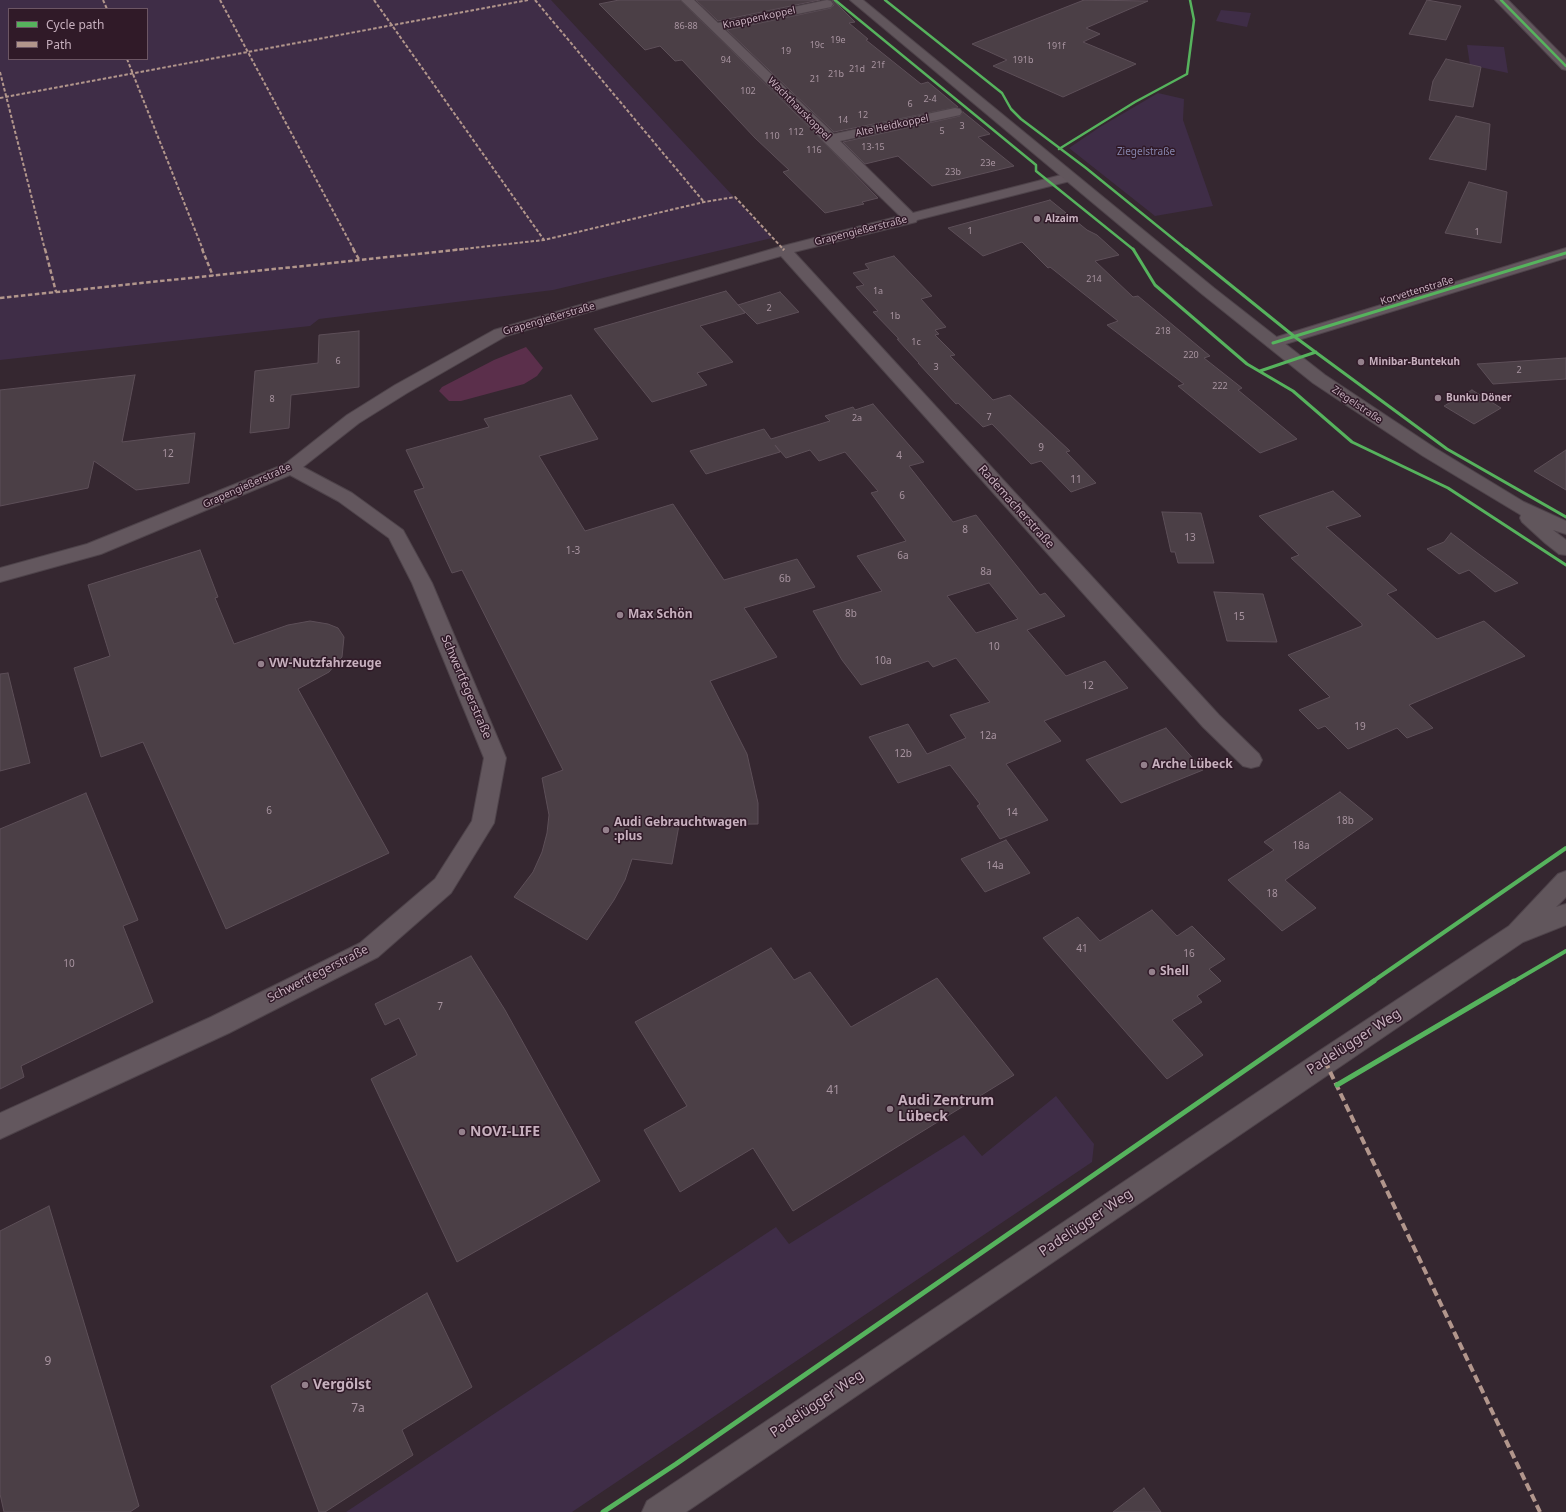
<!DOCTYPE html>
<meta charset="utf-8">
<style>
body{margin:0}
#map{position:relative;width:1566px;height:1512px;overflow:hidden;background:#352730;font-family:"Noto Sans",sans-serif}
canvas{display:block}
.legend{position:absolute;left:8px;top:8px;width:140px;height:52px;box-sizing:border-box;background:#301a28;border:1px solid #6c5664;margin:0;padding:5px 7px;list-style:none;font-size:12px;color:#c7b0be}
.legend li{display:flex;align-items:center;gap:8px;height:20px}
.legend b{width:20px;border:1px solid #6c5664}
</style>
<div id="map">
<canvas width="1566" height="1512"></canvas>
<ul class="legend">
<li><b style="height:5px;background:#56b35d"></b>Cycle path</li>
<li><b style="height:5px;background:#b2968c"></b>Path</li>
</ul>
</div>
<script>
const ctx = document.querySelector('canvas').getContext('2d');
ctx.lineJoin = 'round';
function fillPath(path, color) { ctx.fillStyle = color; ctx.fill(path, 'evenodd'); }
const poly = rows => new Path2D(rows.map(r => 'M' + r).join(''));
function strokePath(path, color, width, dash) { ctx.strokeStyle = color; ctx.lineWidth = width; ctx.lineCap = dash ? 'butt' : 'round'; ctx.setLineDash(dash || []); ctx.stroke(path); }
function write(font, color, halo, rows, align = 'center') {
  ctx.font = font + ' "Noto Sans",sans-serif'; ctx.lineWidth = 3; ctx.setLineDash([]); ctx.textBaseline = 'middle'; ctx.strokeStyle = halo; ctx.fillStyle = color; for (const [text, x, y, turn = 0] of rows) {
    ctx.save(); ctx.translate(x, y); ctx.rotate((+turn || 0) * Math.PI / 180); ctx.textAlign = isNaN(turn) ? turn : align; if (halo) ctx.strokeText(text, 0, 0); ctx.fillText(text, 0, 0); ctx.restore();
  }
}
const green = poly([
 [0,0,551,0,772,238,553,290,319,319,310,326,0,360],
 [9,9,147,9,147,59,9,59],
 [1221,10,1251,13,1247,27,1216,21],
 [1467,45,1504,47,1508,73,1470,65],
 [1158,93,1184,99,1183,120,1213,206,1155,216,1069,148,1100,127],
 [1056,1096,1094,1144,1092,1162,572,1512,346,1512,776,1227,789,1244,964,1135,982,1156]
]);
const water = poly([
 [526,347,543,368,537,376,524,384,461,401,449,401,439,391,442,387,494,360]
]);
const building = poly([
 [619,0,680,0,793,111,878,198,862,202,864,204,825,213,783,172,789,170,755,138,682,60,675,61,660,46,645,50,599,4,619,0],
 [696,0,820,0,718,21,696,0],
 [832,0,833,0,855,22,849,23,868,39,866,40,921,84,928,82,958,107,834,132,727,30,831,8,834,5,832,0],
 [1084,0,1148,1,1086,28,1100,34,1083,42,1136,64,1063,97,993,66,1007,60,972,44,1084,0],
 [1427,0,1461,6,1446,40,1409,34,1427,0],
 [1446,59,1481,67,1473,107,1429,100,1433,81,1446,59],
 [963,112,990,134,978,137,1014,166,932,186,898,156,865,164,843,142,960,116,963,112],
 [1456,116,1490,124,1486,170,1429,159,1456,116],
 [1469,182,1507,192,1501,243,1445,233,1469,182],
 [1050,200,1087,230,1097,235,1119,255,1095,261,1133,297,1138,296,1210,356,1204,358,1242,388,1238,390,1297,439,1260,453,1178,386,1184,384,1107,325,1118,321,1050,267,1048,268,1022,242,983,256,948,228,1050,200],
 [894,256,932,296,921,299,946,327,935,330,939,334,935,335,955,355,950,356,993,400,1010,395,1070,451,1066,452,1096,483,1071,492,1041,461,1031,464,992,424,983,427,958,403,956,404,918,363,919,363,897,339,899,339,873,312,878,311,856,287,864,285,853,273,869,269,865,264,894,256],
 [726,291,745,313,700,326,733,362,697,373,707,385,652,402,594,329,726,291],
 [780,292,799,312,757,324,738,305,780,292],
 [359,331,359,387,291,395,289,428,250,433,255,371,318,363,319,335,359,331],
 [1566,358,1566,379,1493,384,1477,364,1566,358],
 [135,375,122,442,195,433,189,483,136,490,94,461,88,488,0,506,0,390,135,375],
 [1472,390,1501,408,1474,424,1444,406,1472,390],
 [571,395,598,439,539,456,585,531,673,504,724,580,797,559,815,587,744,608,777,657,710,681,747,754,758,803,758,824,679,825,672,864,632,859,625,880,614,900,587,940,514,897,533,872,542,852,547,833,549,815,542,778,563,770,462,570,452,573,414,491,424,488,406,450,489,427,484,419,571,395],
 [873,404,924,462,909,466,953,522,976,515,1040,595,1045,593,1065,616,1027,630,1066,676,1105,661,1128,688,1044,721,1061,741,1006,764,1048,820,1000,839,977,806,980,804,950,765,898,783,869,737,908,724,927,754,966,738,950,715,990,702,956,658,933,667,928,661,861,685,842,660,813,611,882,591,857,556,906,541,871,493,878,491,845,452,819,461,810,450,786,458,775,445,780,452,706,474,690,451,764,429,771,439,830,421,825,416,853,407,855,410,873,404],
 [989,583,1018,619,976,633,947,596,989,583],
 [1566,450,1566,490,1534,471,1566,450],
 [1333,491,1361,516,1326,527,1397,590,1387,594,1437,639,1484,621,1525,656,1409,705,1433,728,1407,738,1397,728,1348,749,1325,726,1318,729,1299,710,1330,697,1288,655,1362,626,1362,624,1291,558,1299,555,1259,516,1333,491],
 [1162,512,1201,513,1214,563,1178,563,1175,552,1171,552,1162,512],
 [1451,533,1476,552,1518,583,1495,592,1469,570,1459,574,1427,549,1444,542,1451,533],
 [200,550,218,597,215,598,234,644,288,625,310,621,328,624,338,628,344,637,342,657,329,672,298,689,389,853,226,929,143,742,101,757,74,668,110,656,88,585,200,550],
 [1214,592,1263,594,1277,642,1227,641,1214,592],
 [8,673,30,763,0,771,0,674,8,673],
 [1166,728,1203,770,1121,803,1086,760,1166,728],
 [1340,792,1373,819,1285,880,1316,908,1282,931,1228,880,1274,850,1264,842,1340,792],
 [86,793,138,920,123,926,153,1002,21,1066,24,1077,0,1089,0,829,86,793],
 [1006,840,1030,873,985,892,961,859,1006,840],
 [1152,910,1177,936,1192,926,1225,959,1209,969,1221,981,1197,996,1202,1002,1172,1020,1203,1055,1167,1079,1043,938,1078,917,1100,941,1152,910],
 [771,948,794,980,810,972,851,1027,937,978,1014,1075,793,1211,753,1148,680,1192,644,1130,687,1106,635,1022,771,948],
 [471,956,505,1010,600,1181,457,1262,371,1079,417,1055,399,1018,385,1025,375,1004,471,956],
 [49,1206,139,1506,130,1512,4,1512,0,1494,0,1231,49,1206],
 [427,1293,472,1387,402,1430,413,1455,325,1512,319,1512,271,1386,427,1293],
 [1144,1488,1161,1512,1113,1512,1144,1488]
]);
const minor = poly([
 [681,0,694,0,718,23,827,0,831,1,833,4,831,7,724,29,834,134,955,108,960,109,962,112,960,115,840,141,913,213,1069,173,1074,174,1076,177,1074,180,917,220,916,222,794,252,1219,715,1259,754,1262,760,1259,766,1251,768,1243,766,1203,727,781,256,506,336,407,393,359,423,303,467,352,493,403,530,432,583,506,758,494,823,451,893,378,957,229,1033,0,1139,0,1113,211,1017,360,943,435,879,472,821,484,758,412,583,389,538,338,501,290,475,101,554,0,582,0,568,87,544,285,464,347,415,395,385,494,330,779,247,900,216,824,142,794,110,681,0],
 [1495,0,1508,0,1566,59,1566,70,1562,69,1495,0],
 [1566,248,1566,258,1279,346,1273,348,1267,346,1265,343,1267,340,1566,248]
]);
const secondary = poly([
 [850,0,863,0,1214,288,1325,375,1435,448,1524,502,1566,521,1566,534,1553,530,1566,540,1566,555,1559,554,1545,543,1522,522,1520,518,1521,515,1423,456,1313,383,1202,294,850,0],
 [1566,871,1566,897,1556,907,1566,904,1566,925,1523,942,686,1512,642,1512,647,1501,1316,1053,1509,926,1558,874,1566,871]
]);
const quietFar2 = poly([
 [103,0,107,9],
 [220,0,354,250],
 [374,0,544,240],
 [535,0,704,202],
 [127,59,203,250],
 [0,72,45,250],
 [0,98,528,0],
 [454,250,544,240,704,202,735,197,784,250]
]);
const quietFar1 = poly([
 [45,249,56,292],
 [202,249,213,276],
 [353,249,360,261],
 [783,249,784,250],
 [0,298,464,249]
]);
const quiet = poly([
 [1325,1061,1540,1512]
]);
const cyclewayFar3 = poly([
 [835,0,1036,165,1036,171,1134,250],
 [885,0,1002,93,1011,109,1021,119,1086,168,1187,250],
 [1501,0,1566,66],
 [1059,149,1135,102,1187,74,1194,20,1190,0]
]);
const cyclewayFar2 = poly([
 [1133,249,1155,285,1247,364,1293,391,1352,442,1448,488,1566,565],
 [1186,249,1295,337,1447,449,1566,517],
 [1273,343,1566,253],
 [1260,371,1316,352]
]);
const cyclewayFar1 = poly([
 [1372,982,1566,848],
 [1513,982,1566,951]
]);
const cycleway = poly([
 [1337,1085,1514,981],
 [603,1512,676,1464,1374,981]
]);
const markers = [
 [1037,219,4,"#94808c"],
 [1361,362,4,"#94808c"],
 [1438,398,4,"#94808c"],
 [620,615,4,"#94808c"],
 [261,664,4,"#94808c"],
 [1144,765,4,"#94808c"],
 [606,830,4,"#94808c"],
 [1152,972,4,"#94808c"],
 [890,1109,4,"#94808c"],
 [462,1132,4,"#94808c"],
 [305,1385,4,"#94808c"]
];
const farNumbernames = [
 ["86-88",686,26],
 ["19e",838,40],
 ["19c",817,45],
 ["191f",1056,46],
 ["19",786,51],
 ["94",726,60],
 ["191b",1023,60],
 ["21f",878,65],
 ["21d",857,69],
 ["21b",836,74],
 ["21",815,79],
 ["102",748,91],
 ["2-4",930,99],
 ["6",910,104],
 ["12",863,115],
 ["14",843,120],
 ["3",962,126],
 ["5",942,131],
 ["112",796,132],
 ["110",772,136],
 ["13-15",873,147],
 ["116",814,150],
 ["23e",988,163],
 ["23b",953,172],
 ["1",970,231],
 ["1",1477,232],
 ["214",1094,279],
 ["1a",878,291],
 ["2",769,308],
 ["1b",895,316],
 ["218",1163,331],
 ["1c",916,342],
 ["220",1191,355],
 ["6",338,361],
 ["3",936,367],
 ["2",1519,370],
 ["222",1220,386],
 ["8",272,399],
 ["7",989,417],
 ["2a",857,418]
];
const farStreetnames = [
 ["Knappenkoppel",759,18,-12],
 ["Wachthauskoppel",799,109,45],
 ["Alte Heidkoppel",892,126,-12],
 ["Grapengießerstraße",861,231,-14],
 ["Korvettenstraße",1417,291,-17],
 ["Grapengießerstraße",549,319,-16],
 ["Ziegelstraße",1357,405,34],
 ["Grapengießerstraße",247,486,-24]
];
const farParknames = [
 ["Ziegelstraße",1146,152]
];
const farPoinames = [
 ["Alzaim",1045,219],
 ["Minibar-Buntekuh",1369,362],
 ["Bunku Döner",1446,398]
];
const numberNames = [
 ["9",1041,448],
 ["12",168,454],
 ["4",899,456],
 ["11",1076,480],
 ["6",902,496],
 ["8",965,530],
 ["13",1190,538],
 ["1-3",573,551],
 ["6a",903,556],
 ["8a",986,572],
 ["6b",785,579],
 ["8b",851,614],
 ["15",1239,617],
 ["10",994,647],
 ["10a",883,661],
 ["12",1088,686],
 ["19",1360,727],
 ["12a",988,736],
 ["12b",903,754],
 ["6",269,811],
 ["14",1012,813],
 ["18b",1345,821],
 ["18a",1301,846],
 ["14a",995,866],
 ["18",1272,894],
 ["41",1082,949],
 ["16",1189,954],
 ["10",69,964],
 ["7",440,1007]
];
const streetNames = [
 ["Rademacherstraße",1016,507,48],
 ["Schwertfegerstraße",466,687,67],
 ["Schwertfegerstraße",318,974,-27]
];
const poiNames = [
 ["Max Schön",628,615],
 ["VW-Nutzfahrzeuge",269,664],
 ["Arche Lübeck",1152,765],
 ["Audi Gebrauchtwagen",614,823],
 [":plus",614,837],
 ["Shell",1160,972]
];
const nearNumbernames = [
 ["41",833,1091],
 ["9",48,1362],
 ["7a",358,1409]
];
const nearStreetnames = [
 ["Padelügger Weg",1354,1042,-33],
 ["Padelügger Weg",1086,1223,-34],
 ["Padelügger Weg",817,1404,-34]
];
const nearPoinames = [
 ["Audi Zentrum",898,1101],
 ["Lübeck",898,1117],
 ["NOVI-LIFE",470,1132],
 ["Vergölst",313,1385]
];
fillPath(green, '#3f2d47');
fillPath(water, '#5b2f4b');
fillPath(building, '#4b3f46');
strokePath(building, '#5d4f58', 1);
strokePath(minor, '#4e434a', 2);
strokePath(secondary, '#4e434a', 2);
fillPath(minor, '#63575e');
fillPath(secondary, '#61565c');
strokePath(quietFar2, '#b2968c', 2, [3.5, 2]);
strokePath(quietFar1, '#b2968c', 2.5, [4.5, 2.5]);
strokePath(quiet, '#b2968c', 4, [8, 4]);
strokePath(cyclewayFar3, '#56b35d', 2.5);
strokePath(cyclewayFar2, '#56b35d', 3);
strokePath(cyclewayFar1, '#56b35d', 4);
strokePath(cycleway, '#56b35d', 5);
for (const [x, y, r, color] of markers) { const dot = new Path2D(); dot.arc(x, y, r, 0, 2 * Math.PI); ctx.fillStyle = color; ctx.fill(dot); strokePath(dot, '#301a28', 1.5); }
write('9px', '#a894a0', null, farNumbernames);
write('10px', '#c7b0be', '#301a28', farStreetnames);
write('10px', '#8585ad', '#301a28', farParknames);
write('bold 10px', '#c7b0be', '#301a28', farPoinames, 'left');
write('10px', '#a894a0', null, numberNames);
write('12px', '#c7b0be', '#301a28', streetNames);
write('bold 12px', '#c7b0be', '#301a28', poiNames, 'left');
write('12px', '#a894a0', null, nearNumbernames);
write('14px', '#c7b0be', '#301a28', nearStreetnames);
write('bold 14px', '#c7b0be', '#301a28', nearPoinames, 'left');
</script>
